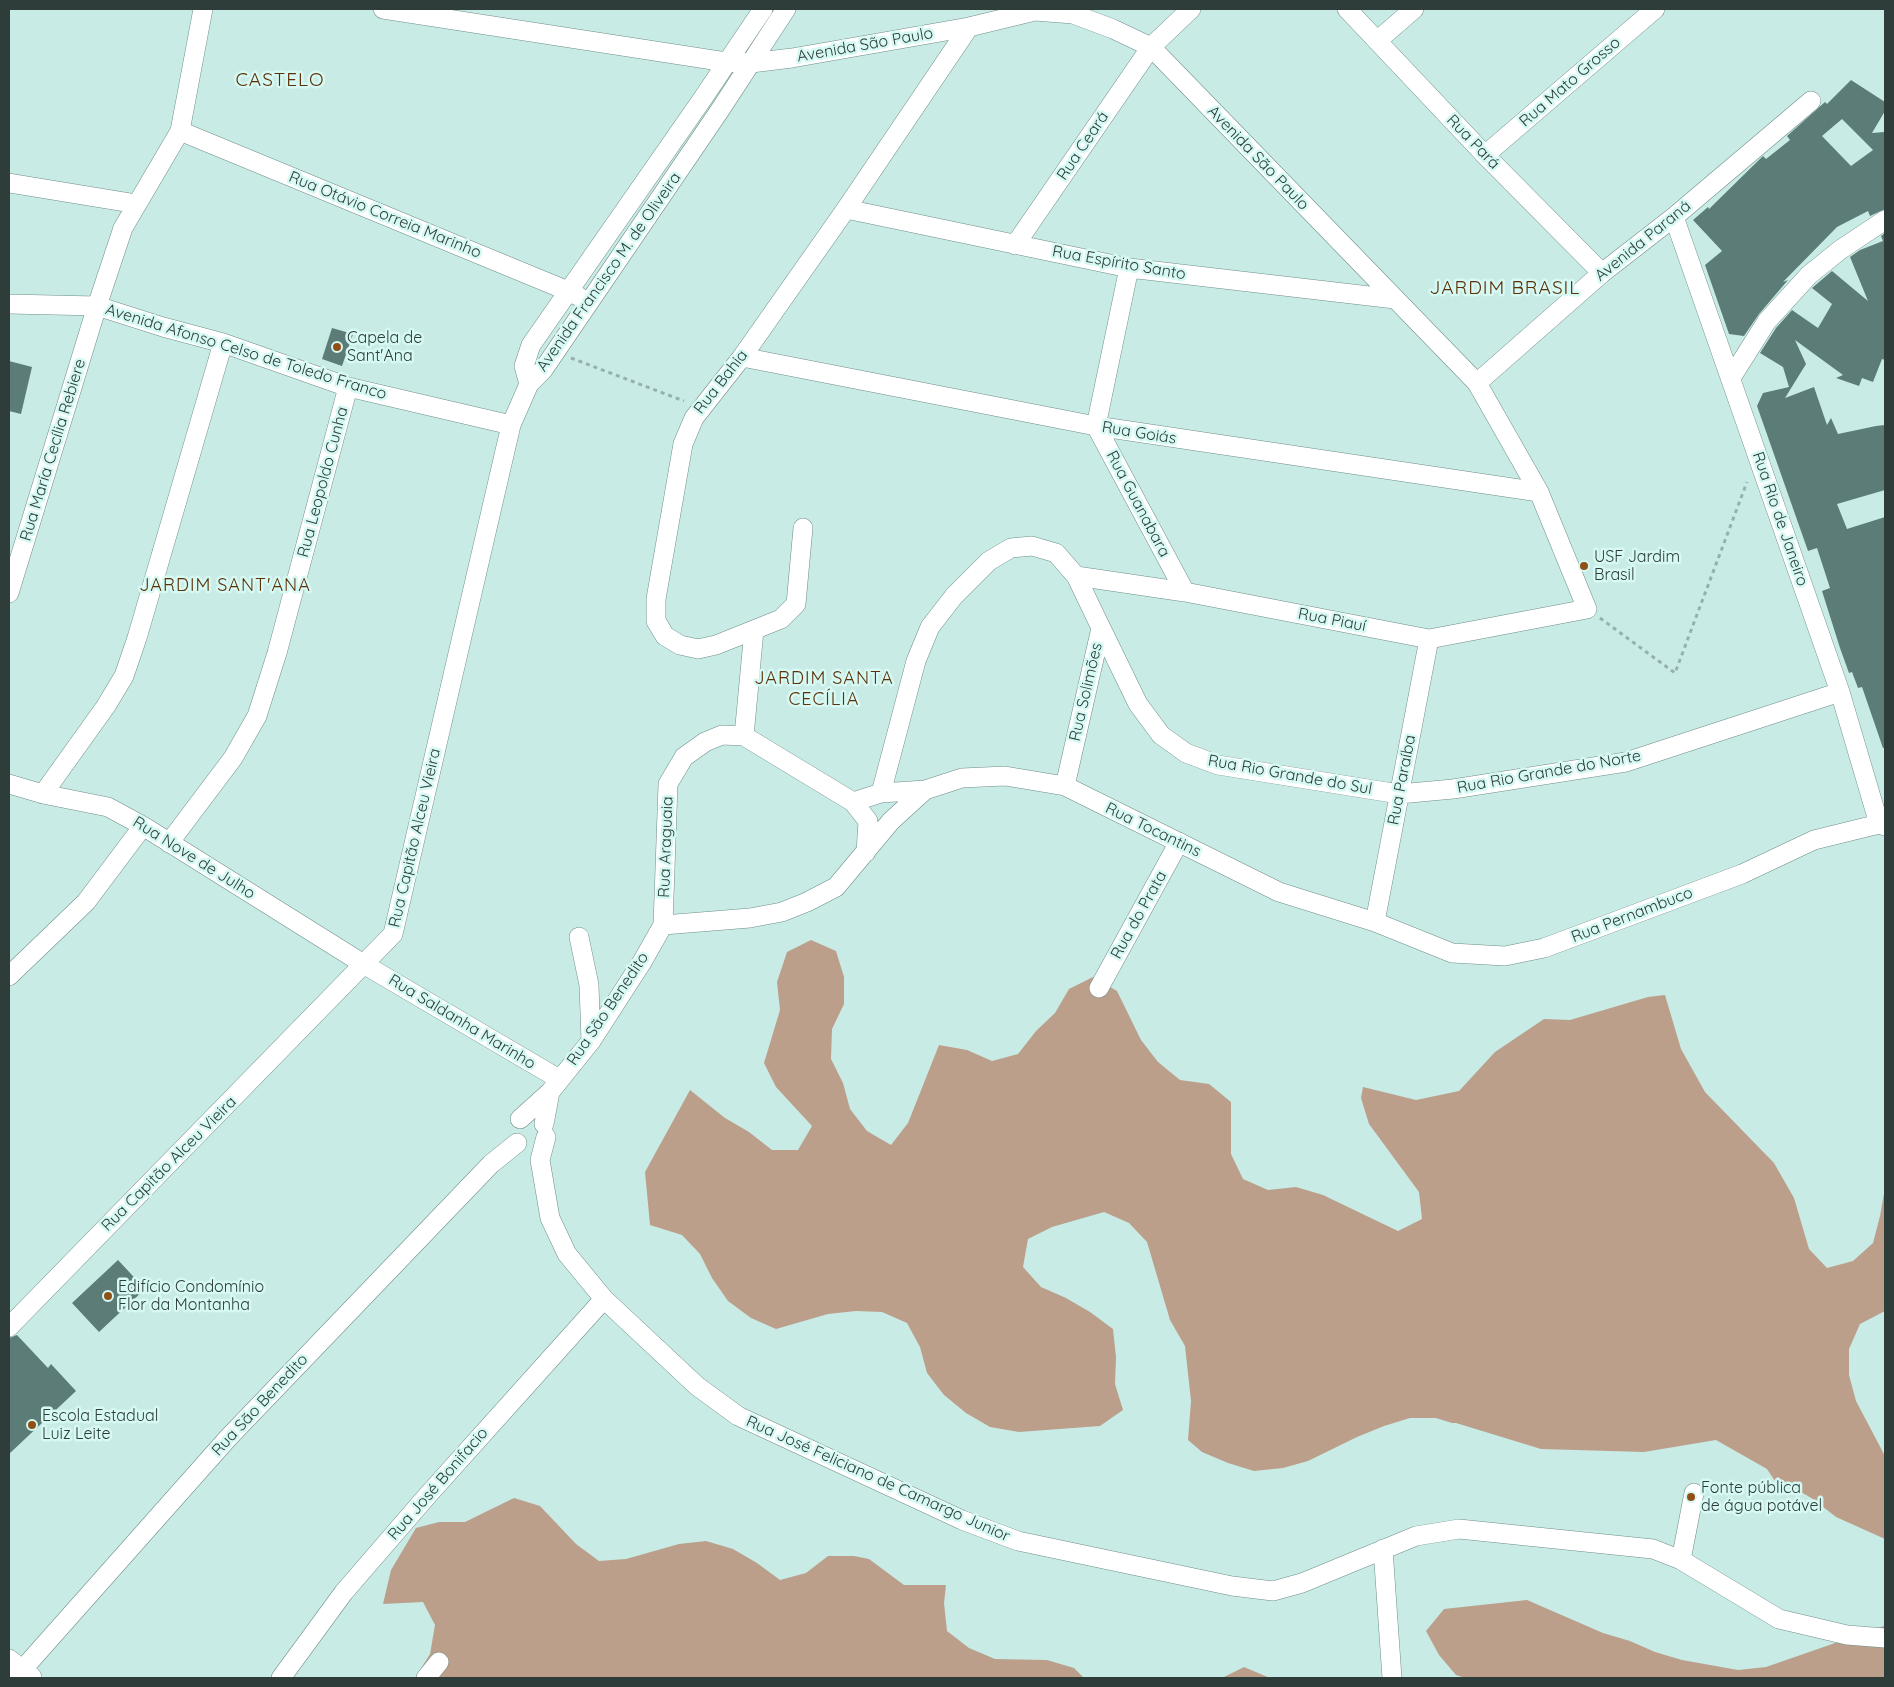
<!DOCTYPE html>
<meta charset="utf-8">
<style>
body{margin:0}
#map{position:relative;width:1894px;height:1687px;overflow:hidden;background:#c9ebe6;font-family:Quicksand,sans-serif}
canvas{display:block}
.frame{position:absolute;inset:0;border:10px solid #2e3c3a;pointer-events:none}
</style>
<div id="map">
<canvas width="1894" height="1687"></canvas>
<div class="frame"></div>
</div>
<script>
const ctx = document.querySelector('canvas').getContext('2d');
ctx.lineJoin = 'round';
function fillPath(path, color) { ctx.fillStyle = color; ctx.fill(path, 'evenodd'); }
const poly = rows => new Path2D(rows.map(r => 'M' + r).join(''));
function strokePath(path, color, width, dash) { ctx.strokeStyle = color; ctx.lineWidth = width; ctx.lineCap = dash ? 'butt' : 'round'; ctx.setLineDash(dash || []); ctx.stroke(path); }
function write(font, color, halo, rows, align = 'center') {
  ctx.font = font + ' Quicksand,sans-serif'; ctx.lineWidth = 5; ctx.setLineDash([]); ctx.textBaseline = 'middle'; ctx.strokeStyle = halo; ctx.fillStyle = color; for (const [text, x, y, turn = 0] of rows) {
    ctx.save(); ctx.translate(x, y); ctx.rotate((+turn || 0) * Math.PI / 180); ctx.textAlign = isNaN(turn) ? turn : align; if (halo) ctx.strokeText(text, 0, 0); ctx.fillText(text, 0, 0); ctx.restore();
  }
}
const forest = poly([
 [811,940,836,951,844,977,844,1004,832,1029,831,1059,843,1083,850,1109,867,1131,891,1145,908,1123,939,1045,967,1050,992,1061,1018,1054,1036,1031,1055,1013,1069,989,1093,977,1117,991,1141,1040,1158,1062,1180,1080,1209,1084,1231,1102,1231,1154,1243,1179,1268,1190,1296,1187,1323,1195,1398,1231,1422,1219,1419,1192,1369,1124,1361,1098,1363,1087,1416,1100,1459,1091,1495,1052,1544,1019,1570,1020,1648,997,1665,995,1681,1049,1705,1092,1774,1163,1794,1198,1809,1249,1827,1268,1853,1261,1873,1243,1880,1216,1885,1188,1885,1311,1860,1324,1849,1349,1849,1375,1856,1401,1885,1456,1885,1539,1836,1517,1813,1499,1789,1485,1775,1481,1767,1469,1716,1440,1644,1452,1541,1449,1456,1423,1452,1423,1436,1418,1410,1418,1384,1426,1357,1437,1308,1461,1283,1468,1254,1471,1228,1463,1202,1452,1188,1440,1191,1401,1185,1346,1170,1320,1147,1242,1129,1223,1104,1212,1052,1227,1028,1239,1023,1267,1041,1287,1066,1298,1090,1312,1113,1329,1116,1357,1115,1384,1123,1410,1100,1426,1019,1432,990,1427,966,1413,944,1395,927,1373,920,1347,907,1323,882,1312,856,1311,828,1314,776,1329,751,1318,728,1301,712,1278,700,1254,682,1235,650,1225,645,1172,690,1090,725,1118,749,1132,772,1150,798,1150,812,1126,776,1087,764,1063,780,1010,777,982,787,952],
 [514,1498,540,1506,576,1544,599,1561,626,1559,679,1544,706,1541,733,1549,757,1563,780,1580,806,1573,828,1556,854,1556,869,1559,904,1585,946,1585,944,1603,947,1631,969,1648,995,1659,1047,1660,1074,1668,1084,1678,415,1678,430,1654,435,1625,423,1602,383,1604,391,1570,416,1528,439,1522,465,1522],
 [1527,1600,1603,1633,1630,1641,1655,1652,1682,1660,1738,1670,1766,1667,1884,1626,1885,1627,1885,1678,1465,1678,1456,1675,1439,1655,1426,1631,1444,1609],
 [1244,1667,1270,1678,1222,1678]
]);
const building = poly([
 [1851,80,1885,102,1885,111,1872,133,1885,132,1885,209,1870,216,1868,211,1837,227,1783,282,1788,280,1759,314,1744,336,1729,334,1705,265,1722,251,1693,220,1708,207,1709,209,1763,156,1766,159,1790,140,1787,136,1825,102,1827,104],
 [1842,119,1873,150,1851,166,1822,136],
 [1885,233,1885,360,1882,359,1873,382,1862,378,1859,386,1836,378,1843,375,1795,340,1806,364,1785,398,1814,387,1827,425,1831,418,1838,434,1876,426,1885,425,1885,490,1837,504,1847,529,1885,517,1885,748,1883,748,1862,687,1858,688,1852,672,1849,673,1840,648,1822,591,1830,588,1817,548,1808,551,1757,406,1763,393,1789,387,1783,367,1760,353,1776,328,1792,310,1818,328,1832,304,1812,288,1832,271,1868,301,1850,257,1860,250,1883,241,1881,236],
 [332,328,353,334,342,366,322,359],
 [9,361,32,367,21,414,9,411],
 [118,1260,145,1289,99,1332,72,1303],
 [17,1335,48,1368,51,1364,76,1391,9,1454,9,1338]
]);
const path = poly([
 [571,358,684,401],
 [1600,618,1675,673,1747,482]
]);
const minor = poly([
 [383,9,726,62,751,63,792,58,969,27,1035,11,1073,14,1113,29,1151,47,1477,383,1539,492,1587,609,1429,639,1185,592,1076,576],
 [1347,9,1485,155,1602,273],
 [1377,41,1414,9],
 [180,131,568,291,578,296],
 [1485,155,1655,9],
 [9,183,137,204],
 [846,209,1129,268,1395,299],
 [1674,217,1840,692,1879,824],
 [1015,245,1151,47,1191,9],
 [1129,268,1096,426,1185,592],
 [9,304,97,306,163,327,223,343,348,387,511,425],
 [742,357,1096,426,1539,492],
 [1731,378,1767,321,1809,275,1840,250,1885,220],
 [1477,383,1602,273,1674,217,1811,101],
 [529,384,524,366,531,345,701,101,763,9],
 [803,528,796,604,781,619,716,645,698,649,680,645,665,636,656,621,656,599,683,444,694,418,742,357,846,209,969,27],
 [9,593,97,306,123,228,180,131,203,9],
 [1101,628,1138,704,1161,735,1186,753,1218,765,1399,794,1453,789,1626,762,1840,692],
 [744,736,754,630],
 [9,784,43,794,108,807,143,826,365,965,559,1079],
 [881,793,916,661,930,627,954,596,989,561,1011,548,1032,546,1056,553,1076,576,1101,628,1065,786],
 [43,794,106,706,124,676,137,638,223,343],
 [853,802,881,793,925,790,962,778,1005,776,1065,786,1279,892,1375,922,1452,953,1505,956,1544,948,1742,874,1814,840,1879,824,1885,826],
 [169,843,233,758,257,716,277,653,348,387],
 [1375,922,1429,639],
 [663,925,750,918,782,912,807,902,836,887,891,821,925,790],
 [579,937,589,985,591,1041],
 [9,976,86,902,143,826],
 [1099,988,1179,842],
 [520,1119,550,1092,591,1041,642,962,663,925,668,784,684,757,705,742,722,735,744,736,853,802,868,821,866,852],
 [544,1124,550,1092],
 [546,1137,540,1160,550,1218,567,1254,604,1299,697,1386,738,1416,962,1520,1018,1541,1232,1586,1273,1591,1302,1583,1416,1536,1459,1529,1653,1549,1681,1560,1779,1619,1847,1635,1885,1638],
 [9,1327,393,934,511,425,529,384,543,370,720,110,786,9],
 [1383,1549,1392,1678],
 [1681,1560,1694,1493],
 [9,1659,32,1677],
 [15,1678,228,1438,491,1164,517,1143],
 [281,1678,344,1592,427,1496,604,1299],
 [426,1678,439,1662]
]);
const markers = [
 [337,347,5,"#8f5017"],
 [1584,566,5,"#8f5017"],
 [108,1296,5,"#8f5017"],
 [32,1425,5,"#8f5017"],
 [1691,1497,5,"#8f5017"]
];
const streetNames = [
 ["Avenida São Paulo",865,45,-10],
 ["Rua Mato Grosso",1570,82,-41],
 ["Rua Pará",1473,142,46],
 ["Rua Ceará",1083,146,-56],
 ["Avenida São Paulo",1258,158,46],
 ["Rua Otávio Correia Marinho",385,215,22],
 ["Avenida Paraná",1643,241,-39],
 ["Rua Espírito Santo",1119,263,10],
 ["Avenida Francisco M. de Oliveira",609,272,-55],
 ["Avenida Afonso Celso de Toledo Franco",246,352,17],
 ["Rua Bahia",721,382,-52],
 ["Rua Goiás",1139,433,9],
 ["Rua María Cecília Rebiere",53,450,-73],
 ["Rua Leopoldo Cunha",323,482,-75],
 ["Rua Guanabara",1138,504,62],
 ["Rua Rio de Janeiro",1780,519,71],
 ["Rua Piauí",1332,620,11],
 ["Rua Solimões",1086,692,-77],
 ["Rua Rio Grande do Norte",1549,772,-10],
 ["Rua Rio Grande do Sul",1290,775,10],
 ["Rua Paraíba",1402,780,-79],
 ["Rua Tocantins",1153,830,26],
 ["Rua Capitão Alceu Vieira",415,838,-77],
 ["Rua Araguaia",666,847,-88],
 ["Rua Nove de Julho",194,858,32],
 ["Rua do Prata",1139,915,-61],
 ["Rua Pernambuco",1632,915,-21],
 ["Rua São Benedito",608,1009,-56],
 ["Rua Saldanha Marinho",462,1022,31],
 ["Rua Capitão Alceu Vieira",169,1164,-45],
 ["Rua São Benedito",260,1405,-47],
 ["Rua José Feliciano de Camargo Junior",878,1479,24],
 ["Rua José Bonifacio",438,1484,-49]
];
const poiNames = [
 ["Capela de",347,338],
 ["Sant'Ana",347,356],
 ["USF Jardim",1594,557],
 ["Brasil",1594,575],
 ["Edifício Condomínio",118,1287],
 ["Flor da Montanha",118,1305],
 ["Escola Estadual",42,1416],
 ["Luiz Leite",42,1434],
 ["Fonte pública",1701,1488],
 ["de água potável",1701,1506]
];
const neighbourhoodNames = [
 ["JARDIM SANT'ANA",225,586],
 ["JARDIM SANTA",824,679],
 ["CECÍLIA",824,700]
];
const quarterNames = [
 ["CASTELO",280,80],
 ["JARDIM BRASIL",1505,288]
];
fillPath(forest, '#bb9f8b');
fillPath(building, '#5c7c77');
strokePath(minor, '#6e8e89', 20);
strokePath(path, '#96b1ad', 3, [4, 4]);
strokePath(minor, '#fff', 19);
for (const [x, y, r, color] of markers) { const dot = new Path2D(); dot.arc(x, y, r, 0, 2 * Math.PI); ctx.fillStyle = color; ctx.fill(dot); strokePath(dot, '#d6f9f3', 2); }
write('16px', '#2e3c3a', '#d6f9f3', streetNames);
write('16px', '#2e3c3a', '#d6f9f3', poiNames, 'left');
ctx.letterSpacing = '1px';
write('18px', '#5c3108', '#d6f9f3', neighbourhoodNames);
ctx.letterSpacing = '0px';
ctx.letterSpacing = '1px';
write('19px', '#5c3108', '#d6f9f3', quarterNames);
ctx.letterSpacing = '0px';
</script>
